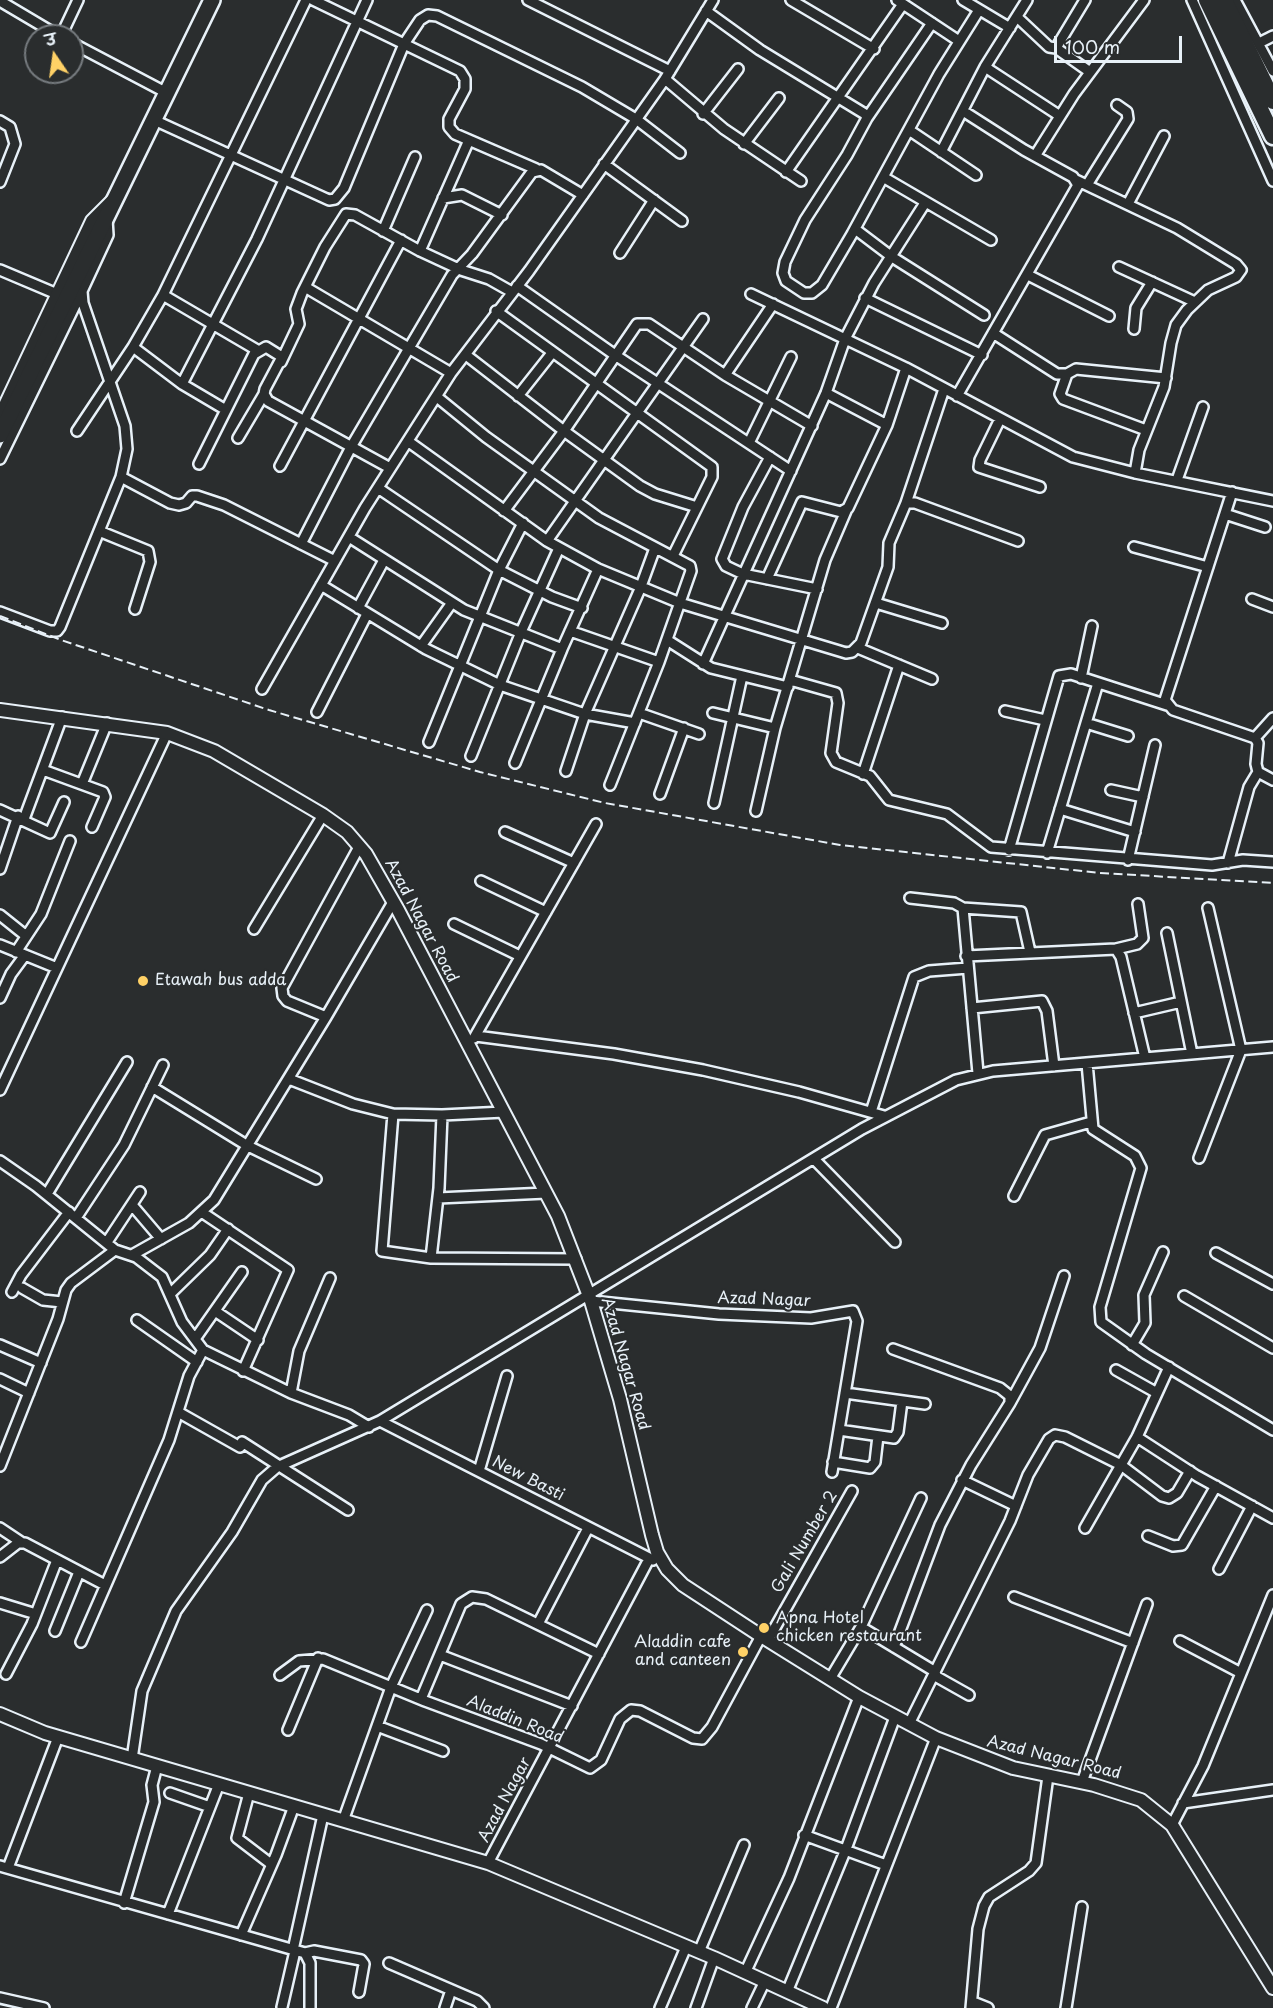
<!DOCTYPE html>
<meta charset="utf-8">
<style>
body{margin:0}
#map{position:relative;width:1273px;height:2008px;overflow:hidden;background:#2a2d2e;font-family:"Playpen Sans","Playpen Sans Deva",sans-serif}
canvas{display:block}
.north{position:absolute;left:24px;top:24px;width:60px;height:60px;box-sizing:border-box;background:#2a2d2e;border:2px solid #767b7f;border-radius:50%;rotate:347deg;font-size:16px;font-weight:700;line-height:24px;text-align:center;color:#e8f1f8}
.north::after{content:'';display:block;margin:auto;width:21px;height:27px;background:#ffd166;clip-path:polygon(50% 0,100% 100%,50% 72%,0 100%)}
.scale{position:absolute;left:1054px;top:36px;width:128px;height:27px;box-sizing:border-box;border:3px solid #e8f1f8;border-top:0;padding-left:8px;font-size:18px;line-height:21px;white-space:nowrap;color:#e8f1f8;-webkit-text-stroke:4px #2a2d2e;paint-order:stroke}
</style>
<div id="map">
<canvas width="1273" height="2008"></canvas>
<div class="north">उ</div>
<div class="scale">100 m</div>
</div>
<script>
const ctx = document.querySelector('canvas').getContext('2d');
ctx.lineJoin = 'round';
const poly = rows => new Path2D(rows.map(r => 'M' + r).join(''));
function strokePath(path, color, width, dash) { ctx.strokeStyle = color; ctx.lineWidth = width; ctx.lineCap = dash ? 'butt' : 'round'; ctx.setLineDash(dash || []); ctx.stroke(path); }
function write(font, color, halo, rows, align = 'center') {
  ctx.font = font + ' "Playpen Sans",sans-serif'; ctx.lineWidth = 4.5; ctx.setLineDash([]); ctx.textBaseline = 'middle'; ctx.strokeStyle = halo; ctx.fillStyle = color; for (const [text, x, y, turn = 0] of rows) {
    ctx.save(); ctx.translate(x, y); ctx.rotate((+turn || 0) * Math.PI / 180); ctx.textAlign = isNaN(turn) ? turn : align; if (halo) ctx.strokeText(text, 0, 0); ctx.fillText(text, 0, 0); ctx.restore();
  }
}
const minor = poly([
 [313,0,460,71,465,79,465,89,449,119,449,127,455,134,536,169],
 [528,0,670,71],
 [791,0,874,49],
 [897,0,959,41],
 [963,0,1010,28],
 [1192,0,1273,181],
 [1235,0,1273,71],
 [0,1,59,36],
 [706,11,760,50,865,114,867,118,847,155,805,220,785,262,783,273,786,281,804,293,812,293,822,285,852,234,939,74,979,10],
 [1017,17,1049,47,1056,48,1085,0],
 [61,36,78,0],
 [72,43,167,93],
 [1259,43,1273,36],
 [1056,48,1090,72],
 [985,67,1060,116],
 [665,79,724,129,801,181],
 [703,114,738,69],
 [867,118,932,23],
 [154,120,329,200,335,199,344,188,404,44,420,20,428,15,437,16,582,87,636,119,680,153],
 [0,121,10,127,15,144,0,182],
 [909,130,976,175],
 [744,144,779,98],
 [941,152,985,67,1027,0],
 [1035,156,1074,94,1144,0],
 [604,164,682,221],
 [786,172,903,4],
 [883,177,991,240],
 [1076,180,1177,228,1236,264,1241,270,1236,277,1208,290,1187,310,1176,325,1171,343,1164,387,1139,450,1135,473],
 [1087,185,1128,119,1127,112,1117,105],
 [443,198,462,195,502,215],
 [1128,204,1164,136],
 [855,229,892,257,984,315],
 [383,231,415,157],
 [420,251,469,140],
 [620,253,654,200],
 [1119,267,1195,302],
 [0,270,57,294],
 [1028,275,1109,316],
 [517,286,615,355,791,471],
 [305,287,451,373],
 [751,294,906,368,1073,457,1135,473,1273,501],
 [163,295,257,350],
 [865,298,982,355],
 [496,311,712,467,712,477,673,556],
 [1134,329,1136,308,1152,282],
 [993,333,1057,374,1067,374,1076,369,1166,378],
 [133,347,182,384,226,410],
 [466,355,564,431,640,486,655,494,697,507],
 [281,362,299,324,296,309,302,293,325,247,346,214,355,215,420,251,461,270,489,279,512,292],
 [1067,374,1060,394,1063,399,1146,430],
 [725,375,773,304],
 [182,384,257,239,367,0],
 [826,393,887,425],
 [518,396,552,353],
 [957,396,1078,185,1073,177,1024,150,963,111],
 [437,397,486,437,599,518,690,566,691,571,659,662,610,785],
 [1000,419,980,460,979,467,1040,487],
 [77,431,133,347,163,295,306,0],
 [238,438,264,394],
 [409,442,547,541,598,569,680,603,846,653,852,652,861,643,888,567,889,543,906,503,915,503,1018,541],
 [749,443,791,357],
 [770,457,743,507,722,559,726,566,743,574,817,589],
 [0,459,82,291],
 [199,464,254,354,266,347,282,357,265,389,264,394,268,401,390,468],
 [280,466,401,240],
 [121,477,170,503,179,505,186,503,192,496,197,496,224,505,335,561],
 [1177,480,1203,407],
 [378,488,499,570,552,597,582,608],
 [1232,492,1165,700,1173,710,1255,738,1258,743,1256,764,1258,772,1273,780],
 [906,503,944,389],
 [504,511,564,431,637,324,649,324,725,375,812,426],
 [1225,514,1265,527],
 [99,531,148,551,150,562,135,609],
 [349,537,464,610,562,649],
 [547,541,703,319],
 [301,544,351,447,452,275,472,254,532,172,541,170,583,195],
 [1134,547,1208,567],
 [767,579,802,502,841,512,848,508,887,425,906,368],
 [321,585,426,649,500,685,585,714,635,723],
 [1252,599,1273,607],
 [876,603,942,623],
 [358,608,384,560],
 [0,612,50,631,57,631,60,627,121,477,127,449,125,426,83,303,82,291,108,235,107,219],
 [570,631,659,662],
 [667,640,711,668,788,687],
 [421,646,451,604],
 [858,648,932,679],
 [703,664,826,393,845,339,874,283,925,203],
 [1081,678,1092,626],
 [790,680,836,693,838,703,831,753,836,762,870,776,889,800,947,814,991,847,1212,865,1243,860,1273,862],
 [262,689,365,508,451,373,529,271,665,79,713,0],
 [1005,711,1045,720],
 [317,712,367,614],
 [639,713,699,734],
 [713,713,775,728],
 [1086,723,1128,736],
 [1255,738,1273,718],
 [429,742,499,570,523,523],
 [471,756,521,632,559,548],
 [515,763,562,649,598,569],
 [43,770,103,792,105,797,92,827],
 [566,771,585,714,640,589,655,548],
 [863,774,899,665],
 [82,784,107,723],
 [1111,790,1143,797],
 [660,794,684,728],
 [714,803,742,676],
 [1060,809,1135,832],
 [0,810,50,833,64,802],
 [756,811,775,728,825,560,846,511],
 [24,819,62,717],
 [505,832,574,863],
 [1009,850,1059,676,1071,674,1167,705],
 [1047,853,1098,683],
 [1128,860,1155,745],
 [1228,863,1249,787,1258,772],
 [0,869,18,816],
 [481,881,546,912],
 [910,898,954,903,963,908,978,1073],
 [963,908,1021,912,1030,952],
 [0,915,25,935],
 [454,924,520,956],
 [254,929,323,815],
 [1167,933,1192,1054],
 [0,945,57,968],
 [1116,949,1137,944,1143,938,1138,904],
 [16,952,41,914,70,841],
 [966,956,1116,949,1121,957,1145,1058],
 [0,998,11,974,25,955],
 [972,1008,1042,1001,1047,1011,1054,1066],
 [1134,1013,1181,1002],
 [326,1017,287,1001,283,996,282,988,359,847],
 [476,1036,614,1054,703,1070,799,1092,884,1116],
 [474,1038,596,824],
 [1087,1063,1093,1129,1135,1156,1141,1168,1100,1307,1101,1322,1146,1354,1273,1430],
 [289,1079,353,1104,393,1114,442,1115,504,1112],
 [152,1087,248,1146,316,1179],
 [0,1090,167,733],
 [871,1112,914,977,929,971,968,968],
 [393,1114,382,1251,431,1258,576,1259],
 [1199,1158,1241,1050,1208,908],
 [814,1159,895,1242],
 [0,1161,36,1186,115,1250,136,1257,162,1277,182,1322,203,1350,291,1393,349,1415,369,1427],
 [47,1194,127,1062],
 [1014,1196,1045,1135,1091,1122],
 [438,1198,546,1193],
 [132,1205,161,1239],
 [203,1213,288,1270,243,1371],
 [76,1218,124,1145,163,1065],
 [107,1242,140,1192],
 [1216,1253,1273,1284],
 [132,1255,189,1223,214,1200,326,1017,393,902],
 [431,1258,439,1188,442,1115],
 [22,1288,43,1300,62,1302],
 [12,1292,21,1275,69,1212],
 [170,1294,210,1255,228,1229],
 [1184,1296,1273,1348],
 [591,1301,719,1314,811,1318,853,1311,857,1321,832,1472],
 [215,1311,258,1340],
 [137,1320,197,1362],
 [195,1339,242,1272],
 [0,1345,41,1363],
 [1132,1345,1145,1323,1144,1295,1163,1252],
 [893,1349,1000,1388,1010,1396,1010,1403,971,1465,940,1525,894,1647],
 [1116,1370,1157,1393],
 [0,1379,29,1393],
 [291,1393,299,1351,330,1278],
 [845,1393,925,1404],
 [1010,1403,1040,1348,1064,1276],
 [178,1412,240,1447],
 [380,1421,653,1560],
 [839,1430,894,1438,898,1432,902,1401],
 [1137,1437,1197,1476,1273,1518],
 [242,1442,348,1510],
 [833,1462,870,1468,875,1462,878,1436],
 [0,1466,58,1319,66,1290,71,1283,115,1250],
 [479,1471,507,1376],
 [962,1480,1016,1506],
 [0,1528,21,1542],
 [1085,1528,1137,1437,1169,1367],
 [1148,1536,1173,1546,1182,1545,1216,1486],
 [0,1557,18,1543,25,1543,105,1585],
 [1219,1569,1252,1506],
 [1014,1597,1133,1643],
 [0,1603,36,1614],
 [538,1624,588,1528],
 [861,1627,934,1671,937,1677,969,1695],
 [55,1631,79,1572],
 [768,1640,852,1491],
 [1180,1641,1241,1673],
 [81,1642,169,1440,189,1376,203,1350],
 [440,1655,572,1706],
 [6,1674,32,1624,57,1560],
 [280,1675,299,1661,323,1659,425,1701,541,1744,590,1768,601,1760,620,1719,631,1710,640,1711,693,1738,702,1739,712,1727,761,1636],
 [830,1679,861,1627,921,1498],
 [421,1699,461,1604,472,1597,486,1599,599,1654],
 [909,1724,1010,1521,1028,1475,1049,1439,1055,1435,1065,1437,1121,1465,1162,1496,1169,1498,1177,1493,1190,1471],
 [377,1726,443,1751],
 [288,1730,318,1658],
 [132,1759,142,1691,176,1611,232,1532,262,1480,277,1467,380,1421,862,1129,956,1080,993,1071,1273,1047],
 [1082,1782,1147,1604],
 [170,1793,210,1807],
 [249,1793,237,1838,271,1864],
 [1183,1803,1273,1790],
 [343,1821,391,1687,427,1610],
 [1172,1825,1203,1766,1273,1595],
 [804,1835,886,1865],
 [488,1863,649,1559],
 [0,1866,305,1953,310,1963,310,2008],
 [8,1868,58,1737],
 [124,1903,154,1802,152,1785,157,1766],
 [168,1914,219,1784],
 [241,1935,276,1855,294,1806],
 [293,1950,323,1815],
 [699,1952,744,1845],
 [305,1953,314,1951,361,1960,364,1964,359,1992],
 [389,1963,477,2001,484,2008],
 [745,1973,789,1878,859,1697],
 [787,1992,846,1849,895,1717],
 [0,1998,44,2008],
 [973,2002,988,2008],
 [282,2007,295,1951],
 [445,2008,451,1990],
 [660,2008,686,1947],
 [696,2008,714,1958],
 [752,2008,764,1983],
 [831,2008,936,1738],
 [971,2008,978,1929,984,1906,989,1897,1029,1871,1036,1863,1048,1776],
 [1066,2008,1082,1907]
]);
const tertiary = poly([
 [0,416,92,221,114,199],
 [0,710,167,733,214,751,323,815,347,832,366,854,398,910,558,1216,591,1301,620,1399,652,1535,657,1552,667,1569,683,1585,761,1636,859,1697,936,1738,1013,1768,1094,1785,1141,1800,1172,1825,1273,1988],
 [0,1714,45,1733,488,1863,714,1958,823,2008]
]);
const primary = poly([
 [0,435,212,0]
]);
const trunk = poly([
 [1207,0,1273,136],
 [1224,0,1273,101]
]);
const rail = poly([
 [0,616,61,640,269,710,480,772,605,803,840,845,1100,873,1273,883]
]);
const markers = [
 [143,981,6,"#ffd166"],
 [764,1628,6,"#ffd166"],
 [743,1652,6,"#ffd166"]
];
const streetNames = [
 ["Azad Nagar Road",421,921,62],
 ["Azad Nagar",764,1300,2],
 ["Azad Nagar Road",625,1364,74],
 ["New Basti",528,1479,27],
 ["Gali Number 2",805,1542,-60],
 ["Aladdin Road",515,1720,22],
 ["Azad Nagar Road",1054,1758,14],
 ["Azad Nagar",505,1800,-62]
];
const poiNames = [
 ["Etawah bus adda",155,981],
 ["Apna Hotel",776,1619],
 ["chicken restaurant",776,1637],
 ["Aladdin cafe",731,1643,"right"],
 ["and canteen",731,1661,"right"]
];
strokePath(minor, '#e8f1f8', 14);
strokePath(tertiary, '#e8f1f8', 16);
strokePath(primary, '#e8f1f8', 20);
strokePath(trunk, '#e8f1f8', 21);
strokePath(minor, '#2a2d2e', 9);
strokePath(tertiary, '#2a2d2e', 12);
strokePath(primary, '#2a2d2e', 15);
strokePath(trunk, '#2a2d2e', 16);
strokePath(rail, '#e8f1f8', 2, [9, 4.5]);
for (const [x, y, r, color] of markers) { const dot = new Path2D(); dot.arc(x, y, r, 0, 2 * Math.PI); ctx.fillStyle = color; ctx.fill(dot); strokePath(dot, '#2a2d2e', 2); }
write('16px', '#e8f1f8', '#2a2d2e', streetNames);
write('16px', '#e8f1f8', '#2a2d2e', poiNames, 'left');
</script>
